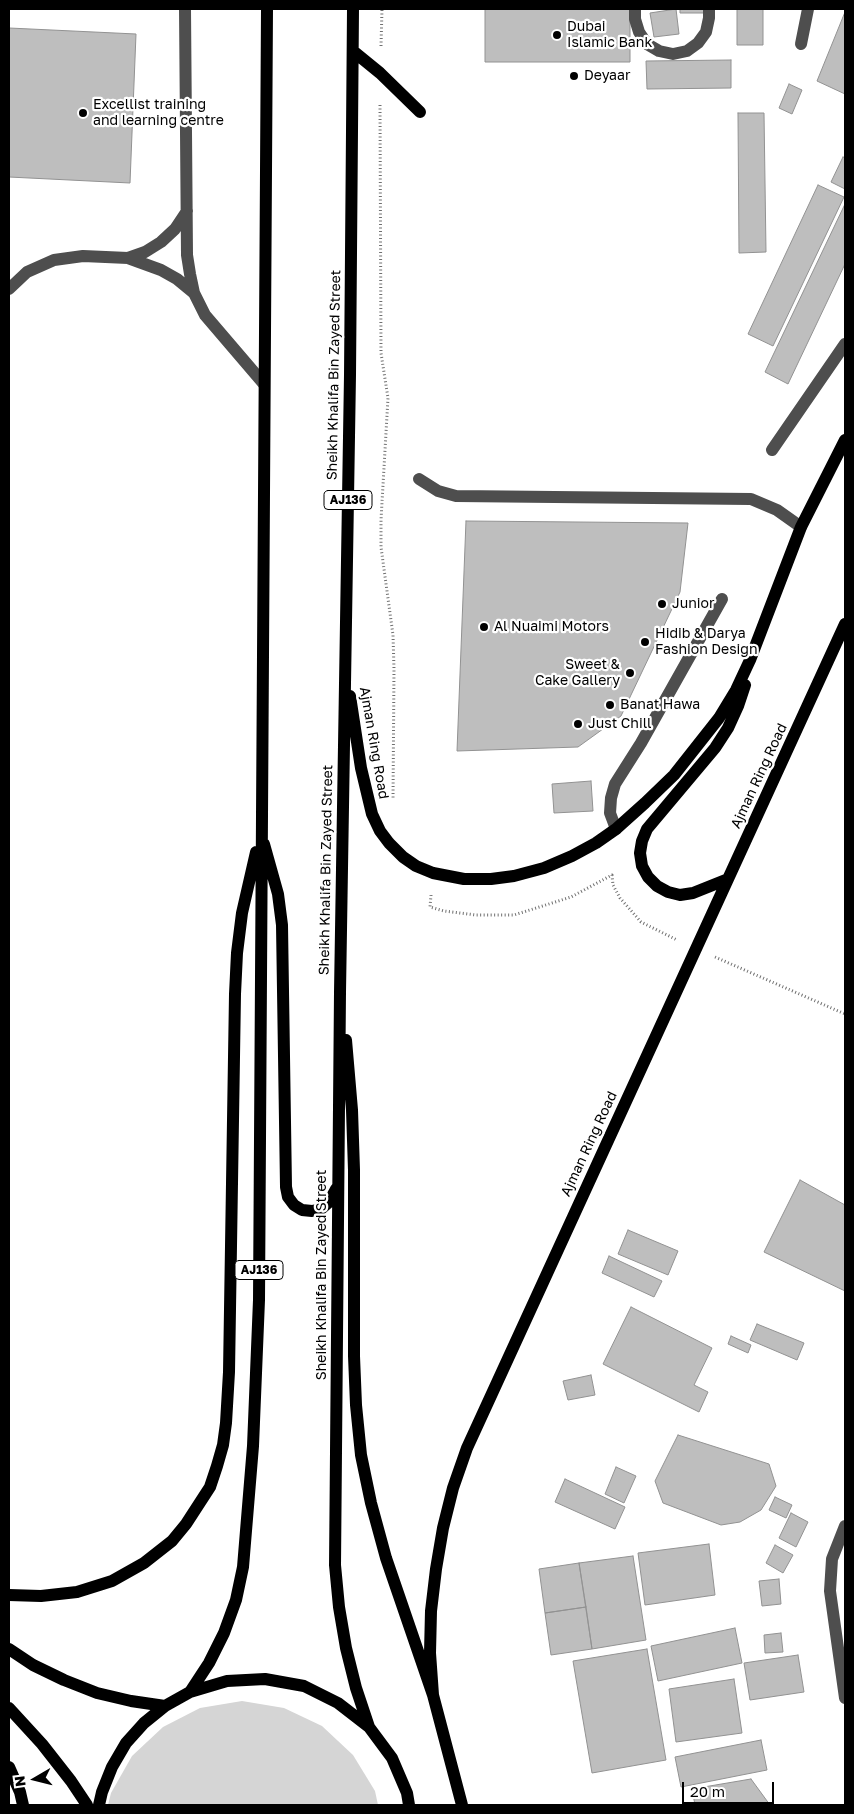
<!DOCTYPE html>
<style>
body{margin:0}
#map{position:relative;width:854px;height:1814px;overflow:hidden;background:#fff;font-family:"Golos Text",sans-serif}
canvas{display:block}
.frame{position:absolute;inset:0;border:10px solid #000;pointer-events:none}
.north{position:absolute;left:10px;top:1754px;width:50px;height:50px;-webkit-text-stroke:4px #fff;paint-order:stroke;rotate:262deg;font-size:14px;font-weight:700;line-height:20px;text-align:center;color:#000}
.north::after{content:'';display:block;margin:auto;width:18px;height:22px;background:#000;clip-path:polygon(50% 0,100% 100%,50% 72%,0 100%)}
.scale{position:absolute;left:682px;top:1782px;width:92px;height:22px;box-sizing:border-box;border:2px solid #000;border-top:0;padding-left:6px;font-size:15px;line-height:18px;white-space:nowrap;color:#000;-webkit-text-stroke:4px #fff;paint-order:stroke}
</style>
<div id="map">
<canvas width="854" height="1814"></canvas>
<div class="frame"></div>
<div class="north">N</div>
<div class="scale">20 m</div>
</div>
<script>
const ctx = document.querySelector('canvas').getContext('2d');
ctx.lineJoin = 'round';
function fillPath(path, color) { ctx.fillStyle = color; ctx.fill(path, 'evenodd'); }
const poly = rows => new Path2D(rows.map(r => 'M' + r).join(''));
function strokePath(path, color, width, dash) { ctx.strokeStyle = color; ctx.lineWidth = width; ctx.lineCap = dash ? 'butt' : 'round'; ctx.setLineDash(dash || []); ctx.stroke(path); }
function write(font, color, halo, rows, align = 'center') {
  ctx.font = font + ' "Golos Text",sans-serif'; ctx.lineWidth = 4.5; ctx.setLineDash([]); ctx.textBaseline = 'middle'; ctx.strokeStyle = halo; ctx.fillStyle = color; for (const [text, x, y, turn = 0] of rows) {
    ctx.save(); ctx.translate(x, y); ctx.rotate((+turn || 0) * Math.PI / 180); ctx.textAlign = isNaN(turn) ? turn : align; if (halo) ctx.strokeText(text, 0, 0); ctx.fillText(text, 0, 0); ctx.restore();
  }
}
const green = poly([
 [242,1701,284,1708,322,1726,353,1755,375,1791,378,1805,108,1805,111,1793,132,1756,163,1727,200,1708]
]);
const building = poly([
 [485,9,630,9,630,62,485,62,485,9],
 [676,9,679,34,654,37,650,13,676,9],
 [680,9,704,9,704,13,680,13,680,9],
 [737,9,763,9,763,45,737,45,737,9],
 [845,12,845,94,817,81,845,12],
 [9,28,136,34,130,183,9,177,9,28],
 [731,60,731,88,647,89,646,61,731,60],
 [789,84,802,90,792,114,779,108,789,84],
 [738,113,764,113,766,252,739,253,738,113],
 [843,157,845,158,845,189,831,182,843,157],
 [818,185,844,197,773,346,748,334,818,185],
 [845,204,845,264,788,384,765,372,845,204],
 [466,521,688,523,680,592,621,716,578,747,457,751,466,521],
 [591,781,593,811,554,813,552,784,591,781],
 [800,1180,845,1205,845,1291,764,1252,800,1180],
 [628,1230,678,1251,668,1275,618,1254,628,1230],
 [609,1256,662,1281,654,1297,602,1273,609,1256],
 [631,1307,712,1348,694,1385,708,1392,699,1412,603,1364,631,1307],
 [757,1324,804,1343,797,1360,750,1340,757,1324],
 [731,1336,751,1345,748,1353,728,1344,731,1336],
 [591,1375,595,1395,568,1400,563,1381,591,1375],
 [678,1435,769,1464,776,1486,761,1510,740,1522,721,1525,663,1503,655,1481,678,1435],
 [616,1467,636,1476,624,1503,605,1494,616,1467],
 [565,1479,625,1507,615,1529,555,1502,565,1479],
 [775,1497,792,1505,786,1518,769,1510,775,1497],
 [791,1513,808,1522,796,1547,779,1538,791,1513],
 [709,1544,715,1595,645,1605,638,1553,709,1544],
 [775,1545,793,1555,783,1573,766,1563,775,1545],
 [633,1556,646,1640,592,1649,579,1563,633,1556],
 [579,1563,586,1607,545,1613,539,1569,579,1563],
 [779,1579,781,1604,762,1606,759,1581,779,1579],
 [586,1607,592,1649,551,1655,545,1613,586,1607],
 [735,1628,742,1663,658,1681,651,1646,735,1628],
 [781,1633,783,1652,765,1653,764,1635,781,1633],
 [647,1649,666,1760,592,1773,573,1661,647,1649],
 [798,1655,804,1692,750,1700,744,1663,798,1655],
 [734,1679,742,1733,676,1742,669,1689,734,1679],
 [761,1740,767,1770,681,1787,675,1757,761,1740],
 [751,1779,770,1805,695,1805,692,1789,751,1779]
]);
const path = poly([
 [381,46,382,9],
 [380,105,381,353,388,398,381,520,381,547,393,635,394,669,393,800],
 [431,895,430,907,444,911,476,915,514,915,571,897,612,875,613,885,620,898,641,922,677,940],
 [715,957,845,1014]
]);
const minor = poly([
 [185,9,187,255,190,274,194,293,205,315,264,384],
 [635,9,635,19,639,32,647,44,659,51,673,54,687,51,698,43,706,32,709,18,709,9],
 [801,44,808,9],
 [128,258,145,252,161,242,175,229,187,211],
 [9,289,27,272,54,260,83,256,128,258,161,270,177,279,194,293],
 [772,450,845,344],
 [419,479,438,491,456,496,751,499,777,510,801,527],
 [616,829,610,813,611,798,615,784,641,743,722,599],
 [845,1526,832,1559,830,1591,845,1698]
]);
const major = poly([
 [353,9,350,375,340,992,335,1565,339,1607,346,1648,356,1688,369,1727],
 [353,51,380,73,420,112],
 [350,696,361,768,372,814,380,831,389,843,403,857,416,866,433,873,464,879,491,879,514,876,544,868,572,856,596,843,616,829,645,803,674,775,719,718,736,690,750,660,801,527,845,440],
 [264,844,278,894,282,925,286,1187,288,1197,294,1205,302,1210,312,1211,321,1209,329,1202,336,1189],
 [728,879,693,893,680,895,668,892,657,886,648,877,642,866,640,853,642,841,647,829,715,748,728,728,738,706,745,685],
 [346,1040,352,1110,354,1170,354,1356,356,1405,361,1455,371,1503,386,1558,433,1695,462,1805],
 [9,1595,41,1596,77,1592,112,1581,144,1563,172,1541,186,1524,210,1487,217,1466,223,1445,226,1423,229,1372,235,994,237,953,242,913,256,852],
 [9,1649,33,1665,64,1680,97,1693,131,1701,165,1706],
 [190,1692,209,1663,224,1633,236,1600,243,1567,253,1446,259,1300,267,9],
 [433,1695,430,1653,431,1611,436,1569,443,1528,453,1488,467,1448,845,624],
 [9,1708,42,1744,71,1781,87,1805],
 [9,1767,20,1792,23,1805],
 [99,1805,102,1792,112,1767,126,1743,144,1723,165,1706,190,1692,227,1681,265,1679,304,1686,338,1703,369,1727,392,1758,407,1793,409,1805]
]);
const markers = [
 [557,35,5,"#000"],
 [574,76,5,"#000"],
 [83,113,5,"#000"],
 [662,604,5,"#000"],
 [484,627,5,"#000"],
 [645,642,5,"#000"],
 [630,673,5,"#000"],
 [610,705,5,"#000"],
 [578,724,5,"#000"]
];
const shields = [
 [348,500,48],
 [259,1270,48]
];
const shieldNames = [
 ["AJ136",348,500],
 ["AJ136",259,1270]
];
const poiNames = [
 ["Dubai",567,27],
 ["Islamic Bank",567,43],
 ["Deyaar",584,76],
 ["Excellist training",93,105],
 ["and learning centre",93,121],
 ["Junior",672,604],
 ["Al Nuaimi Motors",494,627],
 ["Hidib & Darya",655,634],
 ["Fashion Design",655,650],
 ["Sweet &",620,665,"right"],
 ["Cake Gallery",620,681,"right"],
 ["Banat Hawa",620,705],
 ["Just Chill",588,724]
];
const streetNames = [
 ["Sheikh Khalifa Bin Zayed Street",334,375,-89],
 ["Ajman Ring Road",374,743,80],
 ["Ajman Ring Road",759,776,-65],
 ["Sheikh Khalifa Bin Zayed Street",326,870,-89],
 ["Ajman Ring Road",589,1144,-65],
 ["Sheikh Khalifa Bin Zayed Street",322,1275,-90]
];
fillPath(green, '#d5d5d5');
fillPath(building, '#bebebe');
strokePath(building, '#929292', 1);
strokePath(path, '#707070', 3, [1, 2.5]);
strokePath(minor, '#4e4e4e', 12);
strokePath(major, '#000', 12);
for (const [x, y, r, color] of markers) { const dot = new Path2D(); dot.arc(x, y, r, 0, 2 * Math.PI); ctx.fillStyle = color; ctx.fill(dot); strokePath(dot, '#fff', 2); }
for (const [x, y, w] of shields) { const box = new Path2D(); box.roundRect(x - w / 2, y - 9.5, w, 19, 4); ctx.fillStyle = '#fff'; ctx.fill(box); strokePath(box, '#000', 1); }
write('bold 12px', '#000', null, shieldNames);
write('14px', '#000', '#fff', poiNames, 'left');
write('14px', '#000', '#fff', streetNames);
</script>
